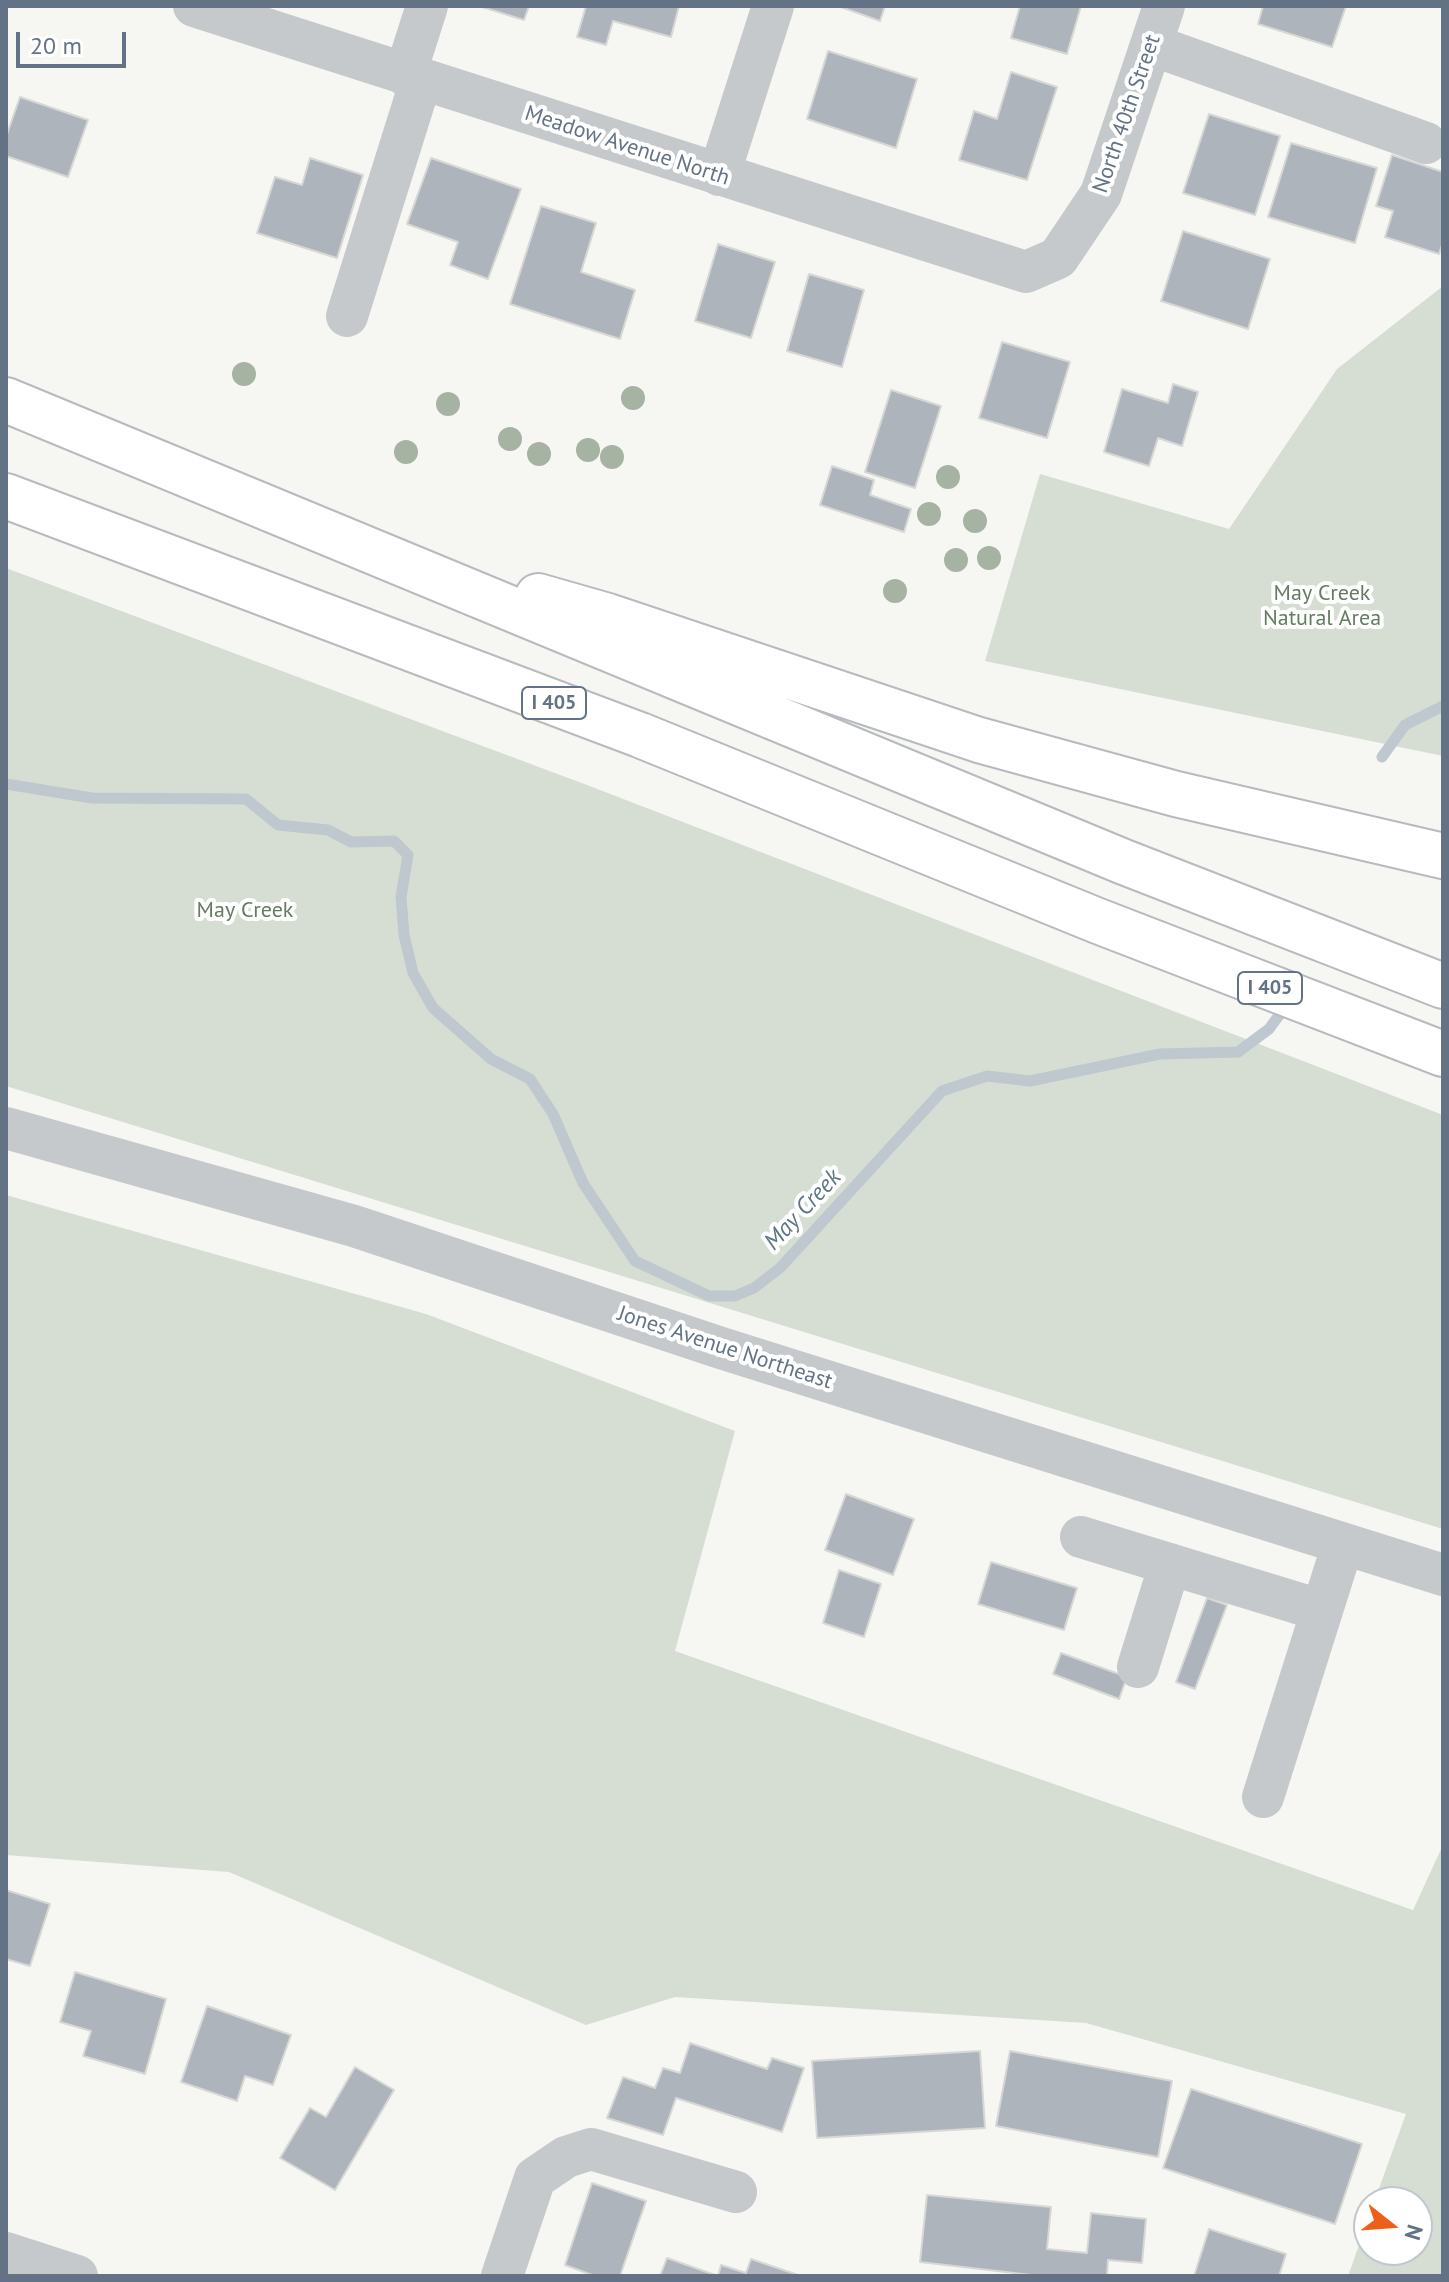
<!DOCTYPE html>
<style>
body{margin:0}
#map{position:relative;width:1449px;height:2282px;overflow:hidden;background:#f6f6f2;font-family:"PT Sans",sans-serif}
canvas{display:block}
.frame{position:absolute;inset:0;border:8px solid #637385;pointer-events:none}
.north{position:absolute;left:1353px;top:2186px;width:80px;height:80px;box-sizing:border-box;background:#fff;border:2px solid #c1c7ce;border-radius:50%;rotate:107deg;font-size:22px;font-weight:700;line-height:32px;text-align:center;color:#637385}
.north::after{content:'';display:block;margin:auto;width:28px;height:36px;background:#ee5f1a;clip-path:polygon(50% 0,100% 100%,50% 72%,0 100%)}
.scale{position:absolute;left:16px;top:32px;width:110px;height:36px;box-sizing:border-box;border:4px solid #637385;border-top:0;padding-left:10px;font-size:24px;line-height:28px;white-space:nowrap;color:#637385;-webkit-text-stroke:6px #fff;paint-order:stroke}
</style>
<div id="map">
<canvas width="1449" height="2282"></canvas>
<div class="frame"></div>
<div class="north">N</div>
<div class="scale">20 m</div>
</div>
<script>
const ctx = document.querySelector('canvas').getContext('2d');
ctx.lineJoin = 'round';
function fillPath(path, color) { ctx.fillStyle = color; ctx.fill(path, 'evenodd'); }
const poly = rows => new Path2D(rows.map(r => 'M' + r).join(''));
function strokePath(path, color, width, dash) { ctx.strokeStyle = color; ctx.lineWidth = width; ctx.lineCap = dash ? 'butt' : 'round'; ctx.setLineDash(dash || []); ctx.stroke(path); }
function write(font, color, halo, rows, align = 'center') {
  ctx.font = font + ' "PT Sans",sans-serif'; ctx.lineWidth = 8; ctx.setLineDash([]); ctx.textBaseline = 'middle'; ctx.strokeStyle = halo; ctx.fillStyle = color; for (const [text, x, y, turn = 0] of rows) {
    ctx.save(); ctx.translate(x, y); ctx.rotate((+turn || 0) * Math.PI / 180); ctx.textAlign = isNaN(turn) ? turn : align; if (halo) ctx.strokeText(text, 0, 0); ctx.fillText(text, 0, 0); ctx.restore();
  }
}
const green = poly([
 [1443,286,1443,756,985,661,1040,474,1229,529,1337,369],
 [6,568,587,785,1443,1115,1443,1529,6,1086],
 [6,1195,426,1314,735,1431,675,1651,1413,1910,1443,1845,1443,2276,1348,2276,1369,2217,1369,2250,1417,2250,1417,2202,1374,2202,1406,2114,1086,2023,675,1997,586,2025,229,1872,6,1855]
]);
const stream = poly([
 [1382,757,1405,725,1443,706],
 [6,784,92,798,246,799,278,825,328,830,351,842,394,841,408,855,401,897,404,935,413,973,433,1008,491,1059,530,1079,553,1114,583,1183,635,1261,709,1296,735,1296,754,1288,780,1268,942,1091,987,1076,1030,1081,1160,1054,1238,1052,1269,1029,1288,1003]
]);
const building = poly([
 [479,6,529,6,524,20,479,6],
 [586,6,679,6,671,37,613,21,606,45,577,37,586,6],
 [838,6,885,6,880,21,838,6],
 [1020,6,1081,6,1067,54,1011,38,1020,6],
 [1263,6,1346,6,1332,47,1258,24,1263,6],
 [828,51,917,79,896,148,807,119,828,51],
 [1011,72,1057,87,1027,180,959,160,974,111,997,119,1011,72],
 [20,97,88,120,68,177,6,156,6,137,20,97],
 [1209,114,1280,136,1255,215,1183,193,1209,114],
 [1291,143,1377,168,1355,243,1268,217,1291,143],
 [1392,155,1443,172,1443,242,1439,254,1385,237,1393,211,1376,206,1392,155],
 [310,158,363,175,337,258,257,233,275,177,302,185,310,158],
 [431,158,521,189,488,279,450,265,458,242,407,224,431,158],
 [541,206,596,223,581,272,635,290,620,339,510,304,541,206],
 [1183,231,1270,259,1248,329,1161,301,1183,231],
 [718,244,775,262,751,338,695,321,718,244],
 [809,274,864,290,842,367,787,351,809,274],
 [1002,342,1070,362,1047,438,979,418,1002,342],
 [1173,384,1198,392,1182,446,1158,438,1149,466,1104,452,1122,389,1168,403,1173,384],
 [891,390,941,406,915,488,865,472,891,390],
 [832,466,874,480,870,495,911,509,904,532,820,505,832,466],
 [846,1494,914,1519,893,1575,825,1550,846,1494],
 [991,1562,1077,1588,1064,1630,978,1604,991,1562],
 [839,1570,881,1584,864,1637,823,1623,839,1570],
 [1207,1598,1227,1605,1195,1689,1176,1682,1207,1598],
 [1061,1653,1127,1677,1119,1699,1053,1674,1061,1653],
 [6,1890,50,1904,30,1966,6,1959,6,1890],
 [75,1972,166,1999,145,2074,83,2056,91,2031,60,2022,75,1972],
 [207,2006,291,2035,273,2085,245,2076,237,2101,181,2082,207,2006],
 [690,2043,767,2069,772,2058,804,2068,782,2132,676,2098,663,2135,607,2118,623,2077,655,2088,663,2068,680,2073,690,2043],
 [980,2051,985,2128,817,2138,812,2061,980,2051],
 [1010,2051,1172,2081,1158,2157,996,2126,1010,2051],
 [355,2067,394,2090,335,2190,280,2158,310,2108,326,2117,355,2067],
 [1191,2089,1362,2144,1335,2224,1163,2168,1191,2089],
 [592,2183,646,2201,620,2276,595,2276,565,2265,592,2183],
 [927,2195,1051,2207,1047,2249,1087,2253,1091,2213,1146,2219,1142,2263,1108,2260,1107,2276,1040,2276,920,2262,927,2195],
 [1209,2229,1286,2254,1279,2276,1194,2276,1209,2229],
 [667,2258,718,2276,721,2265,746,2273,751,2259,801,2276,660,2276,667,2258]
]);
const minor = poly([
 [194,6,1026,272,1058,258,1101,194,1164,6],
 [1152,45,1426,143],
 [405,75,427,6],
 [719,175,773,6],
 [347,316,421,80],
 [6,1128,354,1226,721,1348,1443,1575],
 [1081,1537,1320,1610],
 [1138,1667,1170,1564],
 [1263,1797,1343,1544],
 [6,2253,77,2276],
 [502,2276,535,2178,566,2157,591,2149,736,2192]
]);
const highway = poly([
 [6,400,1124,862,1443,986],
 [6,496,640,735,1098,921,1443,1054],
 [538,596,608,616,979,740,1176,794,1443,856]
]);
const trees = [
 [244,374],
 [633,398],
 [448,404],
 [510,439],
 [588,450],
 [406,452],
 [539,454],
 [612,457],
 [948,477],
 [929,514],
 [975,521],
 [989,558],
 [956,560],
 [895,591]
];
const shields = [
 [554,703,64],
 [1270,988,64]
];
const shieldNames = [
 ["I 405",554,703],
 ["I 405",1270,988]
];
const streetNames = [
 ["North 40th Street",1127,114,-71],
 ["Meadow Avenue North",627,146,18],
 ["Jones Avenue Northeast",725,1348,18]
];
const parkNames = [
 ["May Creek",1322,594],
 ["Natural Area",1322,619],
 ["May Creek",245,911]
];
const waterNames = [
 ["May Creek",803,1210,-47]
];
fillPath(green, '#d6ded3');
strokePath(stream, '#bec8ce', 11);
fillPath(building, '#adb4bb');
strokePath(building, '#d7d7d5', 2);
strokePath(highway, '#b7babe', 48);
strokePath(minor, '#c5c9cc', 42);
strokePath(highway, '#fff', 44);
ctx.fillStyle = '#a6b3a3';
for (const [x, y] of trees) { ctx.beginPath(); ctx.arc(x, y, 12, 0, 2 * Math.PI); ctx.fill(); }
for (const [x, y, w] of shields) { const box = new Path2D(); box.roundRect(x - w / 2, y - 16, w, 32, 6); ctx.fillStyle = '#fff'; ctx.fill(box); strokePath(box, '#637385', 2); }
write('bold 20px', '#637385', null, shieldNames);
write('22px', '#637385', '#fff', streetNames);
write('22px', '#657c62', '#fff', parkNames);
write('italic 24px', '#5f7582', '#fff', waterNames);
</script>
